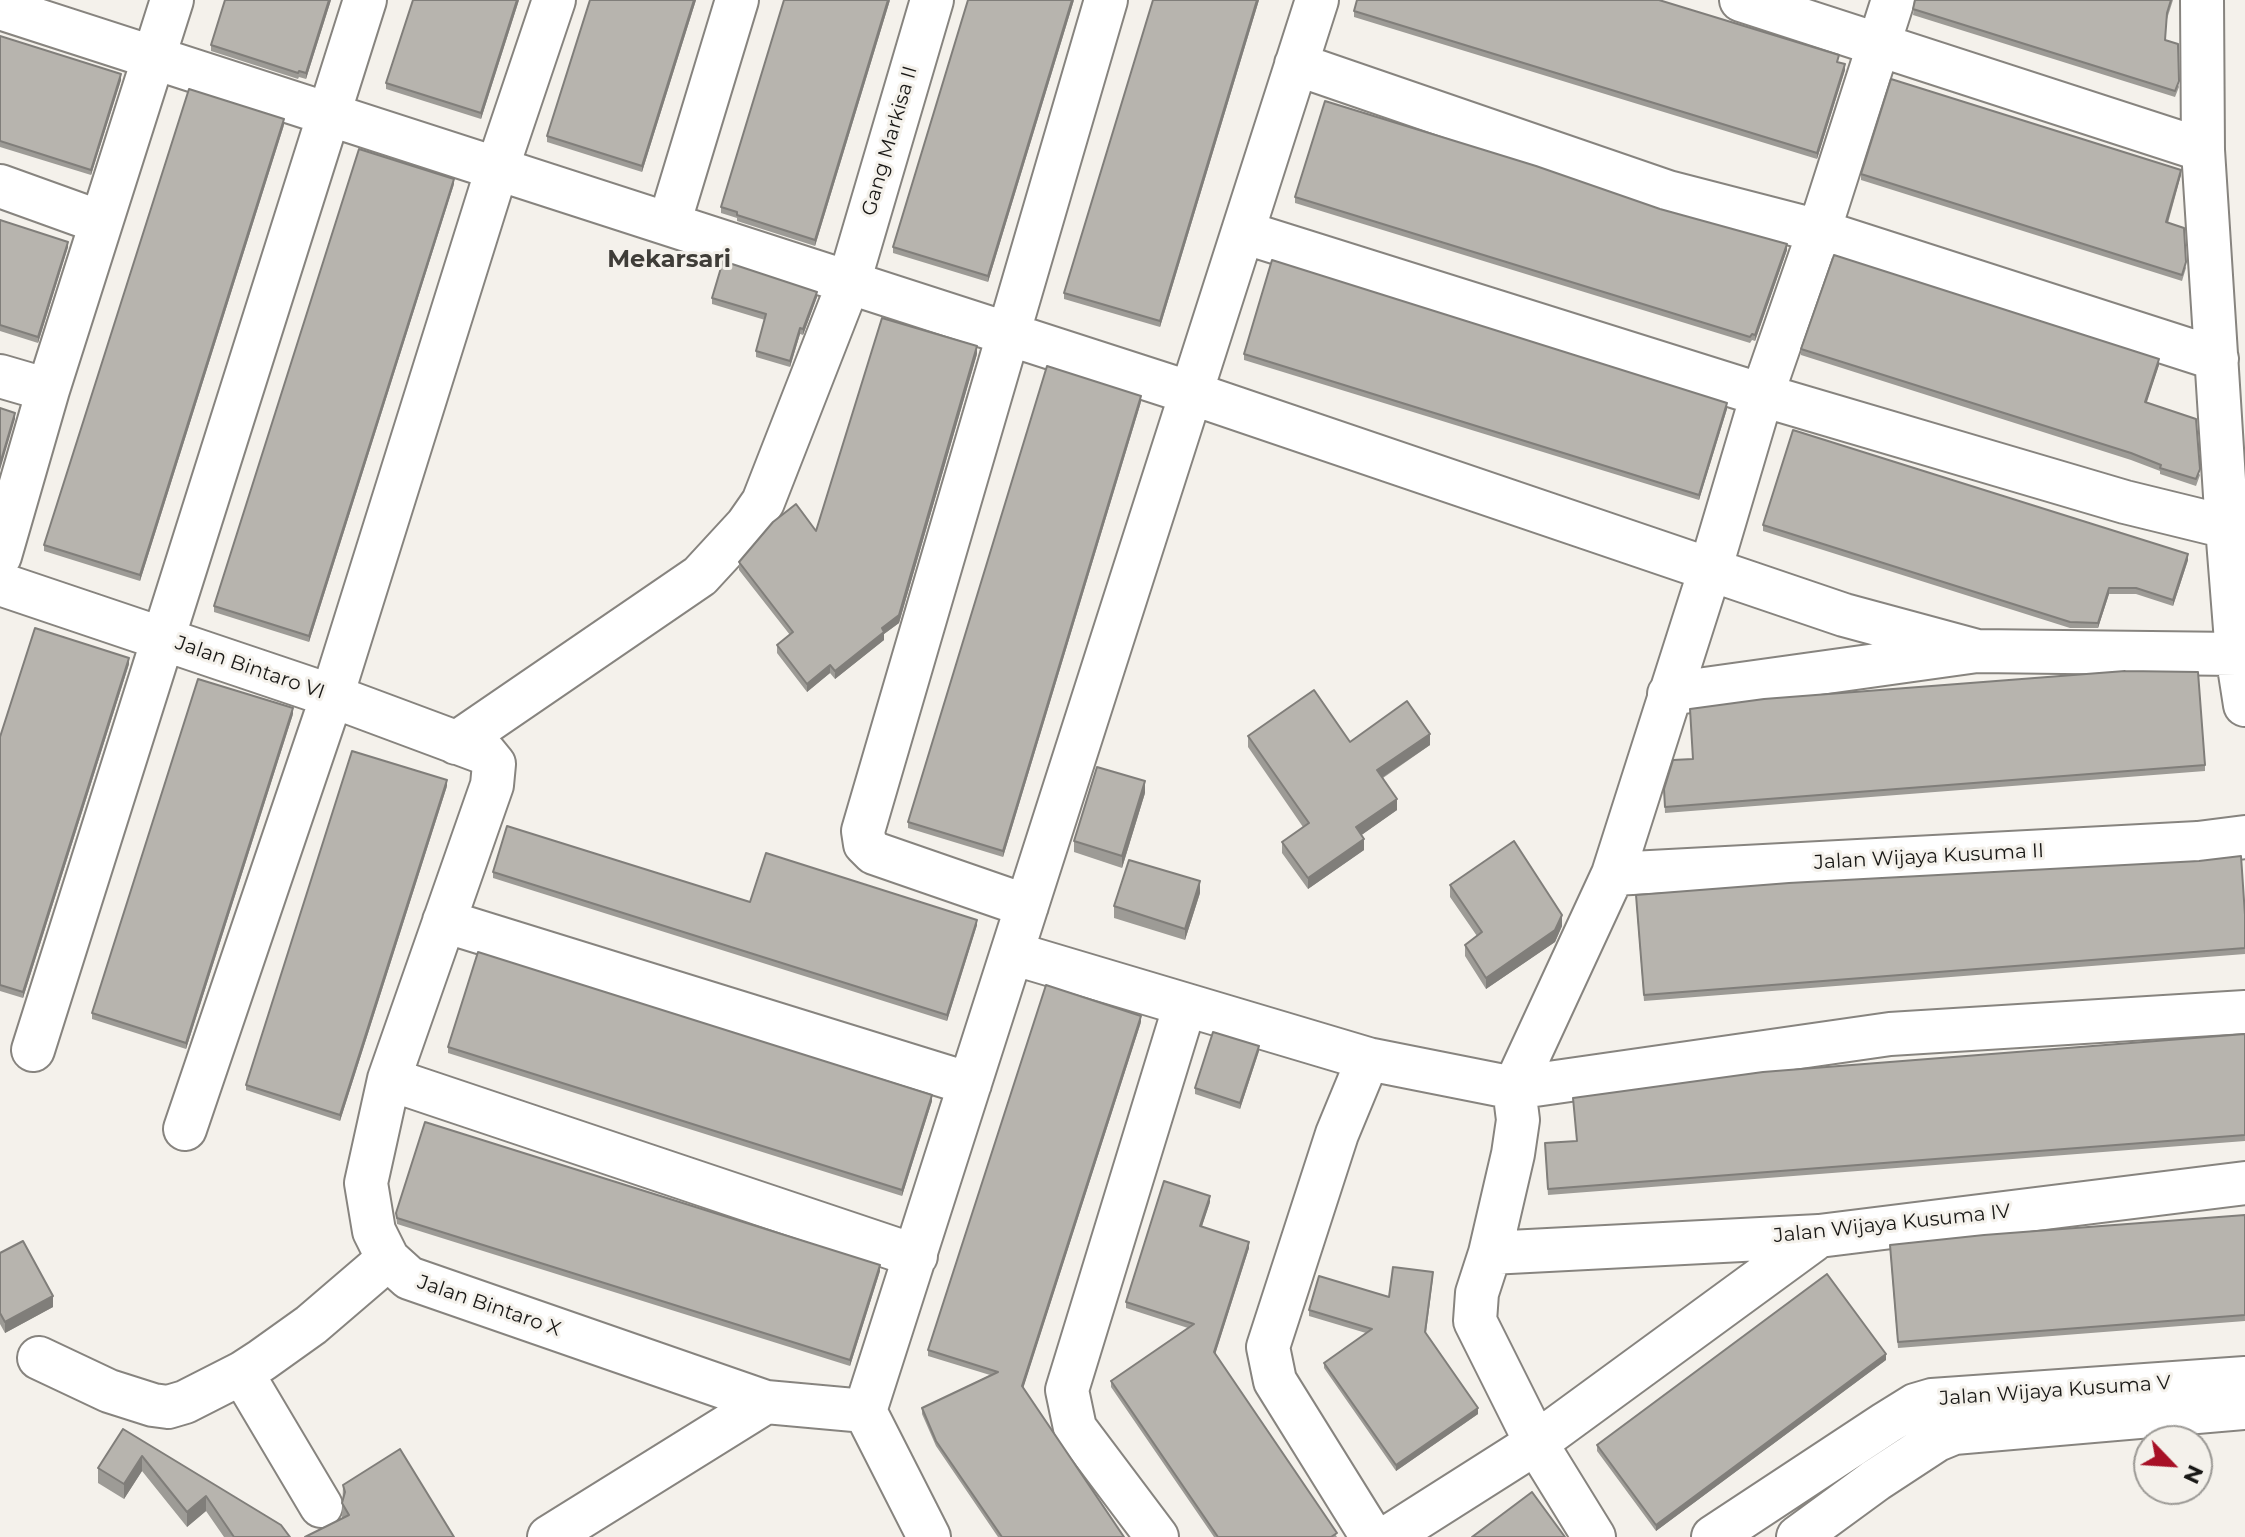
<!DOCTYPE html>
<style>
body{margin:0}
#map{position:relative;width:2245px;height:1537px;overflow:hidden;background:#f4f1eb;font-family:Montserrat,sans-serif}
canvas{display:block}
.north{position:absolute;left:2133px;top:1425px;width:80px;height:80px;box-sizing:border-box;background:#f4f1eb;border:2px solid #9c9a96;border-radius:50%;rotate:115deg;font-size:22px;font-weight:700;line-height:32px;text-align:center;color:#191816}
.north::after{content:'';display:block;margin:auto;width:28px;height:36px;background:#a71026;clip-path:polygon(50% 0,100% 100%,50% 72%,0 100%)}
</style>
<div id="map">
<canvas width="2245" height="1537"></canvas>
<div class="north">N</div>
</div>
<script>
const ctx = document.querySelector('canvas').getContext('2d');
ctx.lineJoin = 'round';
const poly = rows => new Path2D(rows.map(r => 'M' + r).join(''));
function strokePath(path, color, width, dash) { ctx.strokeStyle = color; ctx.lineWidth = width; ctx.lineCap = dash ? 'butt' : 'round'; ctx.setLineDash(dash || []); ctx.stroke(path); }
function fillPath(path, color) { ctx.fillStyle = color; ctx.fill(path, 'evenodd'); }
function write(font, color, halo, rows, align = 'center') {
  ctx.font = font + ' Montserrat,sans-serif'; ctx.lineWidth = 6; ctx.setLineDash([]); ctx.textBaseline = 'middle'; ctx.strokeStyle = halo; ctx.fillStyle = color; for (const [text, x, y, turn = 0] of rows) {
    ctx.save(); ctx.translate(x, y); ctx.rotate((+turn || 0) * Math.PI / 180); ctx.textAlign = isNaN(turn) ? turn : align; if (halo) ctx.strokeText(text, 0, 0); ctx.fillText(text, 0, 0); ctx.restore();
  }
}
const minor = poly([
 [1741,0,2203,150],
 [2202,0,2203,150,2227,527,2237,654,2245,705],
 [0,8,1191,393,1844,615,1977,651],
 [1296,64,1668,192,1819,231,2217,359],
 [0,186,100,222],
 [669,224,737,0],
 [1243,232,1762,395,2125,502,2227,527],
 [0,376,48,390],
 [0,556,48,390,172,0],
 [0,584,332,696,485,753,494,764,492,785,389,1079,366,1183,374,1231,388,1259,409,1278,766,1402,865,1411],
 [1669,694,1977,651,2237,654],
 [456,743,700,576,747,525,763,502,849,282,932,0],
 [1613,874,2198,843,2245,837],
 [1027,906,874,853,865,844,863,831,1106,0],
 [444,921,970,1084],
 [1012,953,1368,1059,1337,1134,1268,1347,1275,1381,1372,1537],
 [33,1050,365,0],
 [1368,1059,1514,1088,1890,1034,2245,1012],
 [389,1079,916,1256],
 [185,1129,332,696,497,169,554,0],
 [1490,1253,1819,1236,2245,1183],
 [39,1358,109,1391,153,1405,168,1407,185,1402,242,1373,262,1360,311,1325,388,1259],
 [242,1373,321,1506],
 [549,1537,766,1402],
 [929,1537,865,1411,1317,0],
 [1157,1537,1075,1428,1067,1390,1185,1005],
 [1388,1537,1536,1443,1819,1236],
 [1594,1537,1536,1443,1475,1321,1477,1293,1490,1253,1513,1154,1518,1120,1514,1088,1613,874,1710,570,1762,395,1819,231,1893,0],
 [1713,1537,1886,1423,1915,1405,1932,1400,2245,1378],
 [1798,1537,1876,1480,1937,1440,1954,1433,2245,1408]
]);
const wall = poly([
 [225,0,331,0,306,79,299,77,298,79,211,51,211,45],
 [519,0,481,119,386,89,386,83],
 [590,0,696,0,642,172,547,142,547,136],
 [890,0,815,246,737,221,737,218,721,213,721,207],
 [1074,0,988,282,893,253,893,247],
 [1153,0,1259,0,1160,327,1064,299,1064,293],
 [1915,0,2173,0,2167,19,2165,40,2179,87,2175,97,1913,15],
 [1354,11,1839,62,1845,70,1817,159,1354,17],
 [0,36,121,80,91,175,0,147],
 [284,125,140,581,44,551,44,545],
 [1861,174,2181,175,2168,223,2186,268,2182,281,1861,180],
 [454,184,309,642,214,612,214,606],
 [1295,197,1660,209,1787,250,1755,341,1752,340,1750,343,1295,203],
 [0,220,68,247,38,343,0,331],
 [817,297,803,335,800,334,790,367,756,357,756,351,765,320,712,304,712,298],
 [1801,349,2159,365,2146,403,2200,475,2196,486,2160,474,2160,471,2131,460,1801,355],
 [977,354,899,623,884,634,884,640,835,679,830,673,807,692,777,653,777,645,790,635,739,570,739,562,816,531],
 [1244,354,1727,409,1699,500,1244,360],
 [1141,402,1003,857,908,828,908,822],
 [1763,525,2188,560,2173,606,2136,594,2109,594,2098,628,2070,628,1763,531],
 [129,664,23,998,0,991,0,737],
 [293,714,186,1049,92,1019,92,1013],
 [1248,736,1350,742,1430,745,1383,778,1397,810,1361,835,1364,850,1308,889,1282,853,1282,842,1303,827,1248,747],
 [2205,765,2205,771,1665,813,1664,789],
 [447,786,340,1121,246,1090,246,1085],
 [1145,793,1122,868,1074,852,1074,841],
 [493,872,750,902,977,925,947,1021,493,878],
 [1450,885,1562,926,1555,942,1486,989,1465,956,1465,945,1477,936,1450,897],
 [1200,893,1185,940,1114,918,1114,906],
 [1636,901,2245,915,2245,954,1644,1001],
 [1141,1022,1023,1388,1124,1537,998,1537,936,1446,922,1414,922,1408,990,1375,928,1356,928,1350],
 [2245,1034,2245,1141,1548,1195,1545,1149,1576,1141],
 [448,1047,932,1101,902,1196,448,1053],
 [1259,1051,1240,1109,1195,1094,1195,1088],
 [1210,1202,1202,1226,1249,1248,1215,1354,1337,1537,1214,1537,1111,1387,1111,1381,1188,1328,1126,1308,1126,1302],
 [396,1213,880,1271,850,1366,397,1224],
 [2245,1215,2245,1321,1898,1348,1890,1251],
 [0,1253,53,1307,5,1333,0,1324],
 [1433,1278,1426,1333,1478,1414,1396,1471,1324,1368,1324,1363,1366,1333,1309,1316,1309,1310,1389,1297],
 [1886,1360,1656,1531,1597,1451,1597,1445],
 [123,1429,290,1537,224,1537,206,1511,187,1527,142,1471,124,1499,98,1483,98,1468],
 [343,1485,454,1537,342,1518]
]);
const shadedWall = poly([
 [329,0,331,0,306,79,306,73],
 [517,0,519,0,481,119,481,113],
 [694,0,696,0,642,172,642,166],
 [888,0,890,0,815,246,815,240],
 [1072,0,1074,0,988,282,988,276],
 [1257,0,1259,0,1160,327,1160,321],
 [1845,64,1845,70,1817,159,1817,153],
 [121,74,121,80,91,175,91,170],
 [284,119,284,125,140,581,140,575],
 [2181,170,2181,175,2166,228,2166,222],
 [454,179,454,184,309,642,309,636],
 [68,242,68,247,38,343,38,337],
 [1787,244,1787,250,1755,341,1755,335],
 [817,292,817,297,803,335,803,329],
 [800,328,800,334,790,367,790,361],
 [977,346,977,354,899,623,884,634,884,640,835,679,835,671,882,628],
 [2159,359,2159,365,2145,408,2145,402],
 [1141,396,1141,402,1003,857,1003,851],
 [1727,403,1727,409,1699,500,1699,495],
 [15,413,15,419,0,470,0,464],
 [2188,554,2188,560,2173,606,2173,600],
 [2109,588,2109,594,2098,628,2098,623],
 [129,658,129,664,23,998,23,992],
 [830,665,830,673,807,692,807,684],
 [293,708,293,714,186,1049,186,1043],
 [1430,734,1430,745,1377,781,1377,770],
 [447,780,447,786,340,1121,340,1115],
 [1145,781,1145,793,1122,868,1122,856],
 [1397,799,1397,810,1356,839,1356,827],
 [1364,839,1364,850,1308,889,1308,878],
 [1200,881,1200,893,1185,940,1185,929],
 [1562,915,1562,926,1555,942,1486,989,1486,978],
 [977,920,977,925,947,1021,947,1015],
 [1141,1016,1141,1022,1022,1392,1022,1386],
 [1259,1046,1259,1051,1240,1109,1240,1103],
 [932,1095,932,1101,902,1196,902,1190],
 [1210,1196,1210,1202,1200,1232,1200,1226],
 [1249,1242,1249,1248,1214,1358,1214,1352],
 [880,1265,880,1271,850,1366,850,1360],
 [53,1296,53,1307,5,1333,5,1322],
 [1886,1354,1886,1360,1656,1531,1656,1525],
 [1478,1408,1478,1414,1396,1471,1396,1465],
 [142,1456,142,1471,124,1499,124,1484],
 [206,1496,206,1511,187,1527,187,1512]
]);
const building = poly([
 [225,0,329,0,306,73,299,71,298,73,211,45,225,0],
 [413,0,517,0,481,113,386,83,413,0],
 [590,0,694,0,642,166,547,136,590,0],
 [784,0,888,0,815,240,737,215,737,212,721,207,784,0],
 [968,0,1072,0,988,276,893,247,968,0],
 [1153,0,1257,0,1160,321,1064,293,1153,0],
 [1357,0,1659,0,1839,55,1837,62,1845,64,1817,153,1354,11,1357,0],
 [1915,0,2171,0,2167,13,2165,40,2178,44,2179,81,2175,91,1913,9,1915,0],
 [0,36,121,74,91,170,0,141,0,36],
 [1891,79,2181,170,2166,222,2184,228,2186,262,2182,275,1861,174,1891,79],
 [189,89,284,119,140,575,44,545,189,89],
 [1325,101,1536,166,1660,209,1787,244,1755,335,1752,334,1750,337,1295,197,1325,101],
 [359,149,454,179,309,636,214,606,359,149],
 [0,220,68,242,38,337,0,325,0,220],
 [1834,255,2159,359,2145,402,2196,419,2200,469,2196,479,2160,468,2161,465,2131,453,1801,349,1834,255],
 [1272,260,1727,403,1699,495,1244,354,1272,260],
 [723,261,817,292,803,329,800,328,790,361,756,351,766,314,712,298,723,261],
 [882,318,977,346,899,615,882,628,884,632,835,671,830,665,807,684,777,645,793,632,739,562,773,522,796,504,816,531,882,318],
 [1047,366,1141,396,1003,851,908,822,1047,366],
 [0,408,15,413,0,464,0,408],
 [1793,430,2188,554,2173,600,2136,588,2109,588,2098,623,2070,622,1763,525,1793,430],
 [35,628,129,658,23,992,0,985,0,737,35,628],
 [2125,671,2198,672,2205,765,1665,807,1664,789,1673,760,1693,759,1690,709,1764,699,2125,671],
 [198,679,293,708,186,1043,92,1013,198,679],
 [1314,690,1350,742,1407,701,1430,734,1377,770,1397,799,1356,827,1364,839,1308,878,1282,842,1309,823,1248,736,1314,690],
 [352,751,447,780,340,1115,246,1085,352,751],
 [1097,767,1145,781,1122,856,1074,841,1097,767],
 [507,826,750,902,766,853,977,920,947,1015,493,872,507,826],
 [1514,841,1562,915,1555,930,1486,978,1465,945,1482,932,1450,885,1514,841],
 [2241,856,2245,915,2245,948,1644,995,1636,895,1789,883,2199,861,2241,856],
 [1129,860,1200,881,1185,929,1114,906,1129,860],
 [478,952,932,1095,902,1190,448,1047,478,952],
 [1046,985,1141,1016,1022,1386,1124,1537,1002,1537,936,1441,922,1408,998,1372,928,1350,1046,985],
 [1213,1032,1259,1046,1240,1103,1195,1088,1213,1032],
 [2245,1034,2245,1135,1548,1189,1545,1143,1577,1141,1573,1098,1763,1072,2245,1034],
 [425,1122,880,1265,850,1360,397,1218,396,1213,425,1122],
 [1164,1181,1210,1196,1200,1226,1249,1242,1214,1352,1337,1533,1331,1537,1218,1537,1111,1381,1194,1324,1126,1302,1164,1181],
 [2245,1215,2245,1315,1898,1342,1890,1245,1984,1235,2245,1215],
 [23,1241,53,1296,5,1322,0,1313,0,1253,23,1241],
 [1393,1267,1433,1272,1425,1332,1478,1408,1396,1465,1324,1363,1372,1329,1309,1310,1319,1276,1389,1297,1393,1267],
 [1827,1274,1886,1354,1656,1525,1597,1445,1827,1274],
 [123,1429,281,1525,290,1537,234,1537,206,1496,187,1512,142,1456,124,1484,98,1468,123,1429],
 [400,1449,454,1537,305,1537,349,1515,342,1503,345,1492,343,1485,400,1449],
 [1532,1492,1565,1537,1472,1537,1532,1492]
]);
const streetNames = [
 ["Gang Markisa II",890,141,-74],
 ["Jalan Bintaro VI",250,668,19],
 ["Jalan Wijaya Kusuma II",1929,857,-3],
 ["Jalan Wijaya Kusuma IV",1892,1224,-6],
 ["Jalan Bintaro X",489,1306,19],
 ["Jalan Wijaya Kusuma V",2055,1391,-4]
];
const quarterNames = [
 ["Mekarsari",669,260]
];
strokePath(minor, '#87847f', 46);
strokePath(minor, '#fff', 42);
fillPath(wall, '#9d9b96');
fillPath(shadedWall, '#807e7a');
fillPath(building, '#b7b4ae');
strokePath(building, '#807e7a', 2);
write('20px', '#191816', '#f4f1eb', streetNames);
write('bold 24px', '#3f3d38', '#f4f1eb', quarterNames);
</script>
